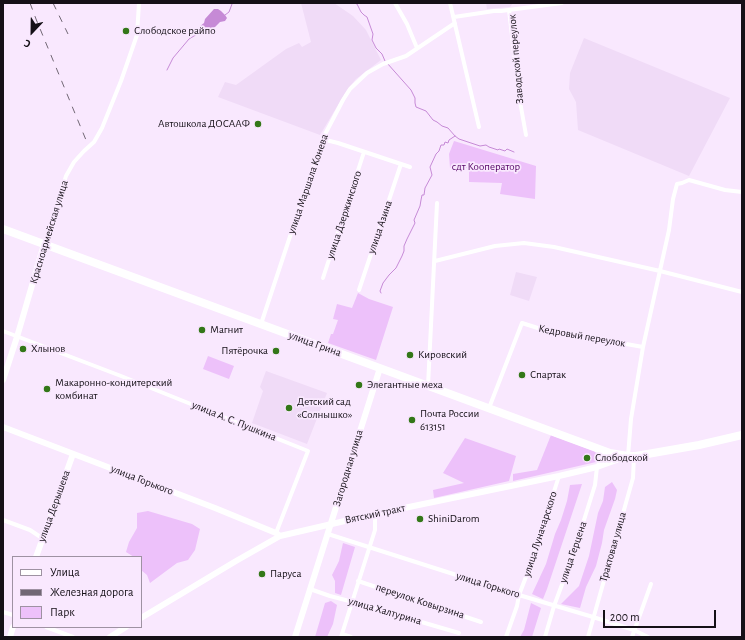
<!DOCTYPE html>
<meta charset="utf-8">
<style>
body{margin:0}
#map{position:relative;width:745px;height:640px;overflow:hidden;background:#f9e8fe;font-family:"Alegreya Sans",sans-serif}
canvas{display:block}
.frame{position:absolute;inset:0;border:4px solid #151017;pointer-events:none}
.legend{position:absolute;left:12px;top:556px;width:130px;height:72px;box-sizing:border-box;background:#f9e8fe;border:1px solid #9e92a2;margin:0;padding:5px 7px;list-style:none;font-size:12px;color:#151017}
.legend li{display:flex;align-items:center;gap:8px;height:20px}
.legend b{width:20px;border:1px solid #9e92a2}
.north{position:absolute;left:12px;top:12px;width:40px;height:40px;-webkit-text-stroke:3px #f9e8fe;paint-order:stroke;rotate:202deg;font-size:11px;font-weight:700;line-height:16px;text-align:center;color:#151017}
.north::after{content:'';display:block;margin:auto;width:14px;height:18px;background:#151017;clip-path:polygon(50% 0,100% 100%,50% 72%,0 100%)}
.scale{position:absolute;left:603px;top:610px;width:113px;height:18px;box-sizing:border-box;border:2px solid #151017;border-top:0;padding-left:5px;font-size:12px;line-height:14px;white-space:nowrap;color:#151017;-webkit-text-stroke:3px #f9e8fe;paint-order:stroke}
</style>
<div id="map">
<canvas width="745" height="640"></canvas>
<div class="frame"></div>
<ul class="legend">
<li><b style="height:5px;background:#fff"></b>Улица</li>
<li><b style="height:5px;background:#716774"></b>Железная дорога</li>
<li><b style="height:11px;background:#edc1fa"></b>Парк</li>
</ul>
<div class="north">С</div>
<div class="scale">200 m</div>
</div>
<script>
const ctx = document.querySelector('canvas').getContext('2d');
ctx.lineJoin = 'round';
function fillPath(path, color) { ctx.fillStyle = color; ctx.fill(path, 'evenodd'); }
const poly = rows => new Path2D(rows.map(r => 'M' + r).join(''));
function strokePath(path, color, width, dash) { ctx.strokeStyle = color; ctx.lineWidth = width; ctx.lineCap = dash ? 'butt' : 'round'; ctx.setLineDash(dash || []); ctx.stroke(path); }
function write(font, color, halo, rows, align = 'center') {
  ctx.font = font + ' "Alegreya Sans",sans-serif'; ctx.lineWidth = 3.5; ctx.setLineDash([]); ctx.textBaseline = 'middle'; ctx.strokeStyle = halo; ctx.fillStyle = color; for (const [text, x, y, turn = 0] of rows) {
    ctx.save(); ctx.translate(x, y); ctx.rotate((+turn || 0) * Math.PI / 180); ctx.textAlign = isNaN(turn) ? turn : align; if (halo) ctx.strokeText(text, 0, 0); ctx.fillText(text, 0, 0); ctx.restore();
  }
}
const built = poly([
 [301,3,334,3,353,16,366,30,381,60,356,79,347,90,320,135,218,97,225,82,236,85,286,49,299,43,302,47,311,42],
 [486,3,513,3,510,7,487,9],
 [584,38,730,98,689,176,578,130,576,102,569,89,570,73],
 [516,272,537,277,529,301,510,295],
 [266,371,327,393,307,444,252,423,263,391,260,387]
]);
const green = poly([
 [454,141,536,166,535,199,500,194,502,183,469,182,469,168,450,168,449,154],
 [358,293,369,299,393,307,376,360,328,343,331,334,333,334,338,320,333,319,337,304,352,308],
 [208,356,234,366,229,379,203,369],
 [551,435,594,451,598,455,598,459,596,462,513,481,513,474,537,470],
 [465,438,516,456,509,481,434,498,433,490,464,483,443,473],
 [612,482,617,490,615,499,604,530,602,543,596,566,586,587,580,608,561,604,579,586,589,556,598,513,603,501,605,487],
 [582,484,547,589,543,599,532,594,546,564,555,534,561,520,567,501,570,485],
 [148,511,192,524,200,529,195,550,188,560,177,563,150,583,147,575,141,570,141,557,134,557,126,552,129,542,137,528,137,513],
 [343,543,355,547,341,595,335,593,335,581,332,575,339,561],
 [331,601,337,605,333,624,327,637,315,637,325,603],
 [531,603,541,608,532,637,520,637,524,630]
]);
const water = poly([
 [214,9,218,9,221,11,225,15,227,18,225,21,220,22,215,27,201,35,199,33,199,27,204,23,205,19]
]);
const stream = poly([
 [355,3,357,4,361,12,364,15,367,17,373,34,372,40,376,48,382,54,385,61],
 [225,15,229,12,232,4,233,3],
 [387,63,411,90,415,98,415,103,416,107,426,111,433,120,437,122,442,126,448,128,455,136,459,139,480,146,486,145,489,147,498,150,499,149,505,151,507,149,514,152],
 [167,70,173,58,189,39,199,33],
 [381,293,380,291,383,283,389,275,396,268,402,256,404,251,404,246,407,239,415,223,414,220,420,206,421,200,422,195,424,195,425,188,432,175,430,167,436,154,439,151,441,145,444,145,445,142,448,143,449,140,455,136]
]);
const street = poly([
 [395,3,407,24,417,48],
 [450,3,479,127],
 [509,10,519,96,526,135],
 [454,17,494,11,501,11,562,3],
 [322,139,338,143,410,167],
 [44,244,49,232,66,176,74,162,84,151,94,142,102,128,121,81,137,35,139,3],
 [435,261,495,246,524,243,554,247,660,271,742,292],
 [323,278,364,152],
 [359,290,401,164],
 [261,324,322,140,343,100,350,89,367,73,383,64,406,56,455,23],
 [3,331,121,376,308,451,276,533],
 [428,386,437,203],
 [489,408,522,323,544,330,576,335,643,347],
 [628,456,631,419,643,347,669,230,673,199,677,184,682,183,689,180,725,190,742,192],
 [3,520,30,530,42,538],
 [328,534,519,595,593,617,634,630,648,637],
 [358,581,481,622],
 [310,589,330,596,353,602,459,633],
 [3,612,13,615],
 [46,627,73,637],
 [342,634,351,637],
 [341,637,375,530,375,514],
 [506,637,517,606,519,595,529,569,559,476],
 [545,637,554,606,573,555,595,485,597,467],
 [588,637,633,478,634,456],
 [632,637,651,584]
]);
const secondary = poly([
 [3,380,17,337,44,244],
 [3,427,215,508,276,533,280,536],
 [599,466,602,457,601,451,599,449],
 [36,557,73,454],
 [141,618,236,561,280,536,375,514,559,476,597,467,628,456],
 [10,637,13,627],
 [110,637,126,627],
 [295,637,380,368]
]);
const highway = poly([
 [3,229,610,453,628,456,636,456,699,445,742,435]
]);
const rail = poly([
 [30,3,36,19,86,140],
 [53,3,68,34]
]);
const markers = [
 [126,31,4,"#337718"],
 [258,124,4,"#337718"],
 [202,330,4,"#337718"],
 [23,349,4,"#337718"],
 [276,351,4,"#337718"],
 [410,355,4,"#337718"],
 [522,375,4,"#337718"],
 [359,385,4,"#337718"],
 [47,389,4,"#337718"],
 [289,408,4,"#337718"],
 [412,420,4,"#337718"],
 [587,458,4,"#337718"],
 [420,519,4,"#337718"],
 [262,574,4,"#337718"]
];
const poiNames = [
 ["Слободское райпо",134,31],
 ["Автошкола ДОСААФ",250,124,"right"],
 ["Магнит",210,330],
 ["Хлынов",31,349],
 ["Пятёрочка",268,351,"right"],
 ["Кировский",418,355],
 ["Спартак",530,375],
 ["Макаронно-кондитерский",55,383],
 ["комбинат",55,396],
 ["Элегантные меха",367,385],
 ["Детский сад",297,402],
 ["«Солнышко»",297,415],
 ["Почта России",420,414],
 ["613151",420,427],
 ["Слободской",595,458],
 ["ShiniDarom",428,519],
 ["Паруса",270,574]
];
const streetNames = [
 ["Заводской переулок",516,59,-95],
 ["улица Маршала Конева",308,184,-71],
 ["улица Дзержинского",344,215,-72],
 ["улица Азина",380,227,-71],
 ["Красноармейская улица",49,232,-73],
 ["Кедровый переулок",582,336,10],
 ["улица Грина",315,344,20],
 ["улица А. С. Пушкина",234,421,22],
 ["Загородная улица",348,468,-73],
 ["улица Горького",142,480,21],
 ["улица Дерышева",54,506,-70],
 ["Вятский тракт",375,514,-12],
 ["улица Луначарского",540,534,-72],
 ["Трактовая улица",613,547,-74],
 ["улица Герцена",573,552,-71],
 ["улица Горького",488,585,17],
 ["переулок Ковырзина",420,601,18],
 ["улица Халтурина",385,611,16]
];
const parkNames = [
 ["сдт Кооператор",486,167]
];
fillPath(built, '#f0dbf7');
fillPath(green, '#edc1fa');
fillPath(water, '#c68ad6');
strokePath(stream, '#c68ad6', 1);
strokePath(street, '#fff', 4);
strokePath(secondary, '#fff', 6);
strokePath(highway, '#fff', 8);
strokePath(rail, '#716774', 1, [7, 7]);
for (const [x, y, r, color] of markers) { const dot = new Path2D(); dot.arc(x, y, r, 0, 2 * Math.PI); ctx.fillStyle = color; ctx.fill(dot); strokePath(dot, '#f9e8fe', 1.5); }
write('11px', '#151017', '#f9e8fe', poiNames, 'left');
write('11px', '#151017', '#f9e8fe', streetNames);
write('11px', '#550466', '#f9e8fe', parkNames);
</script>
